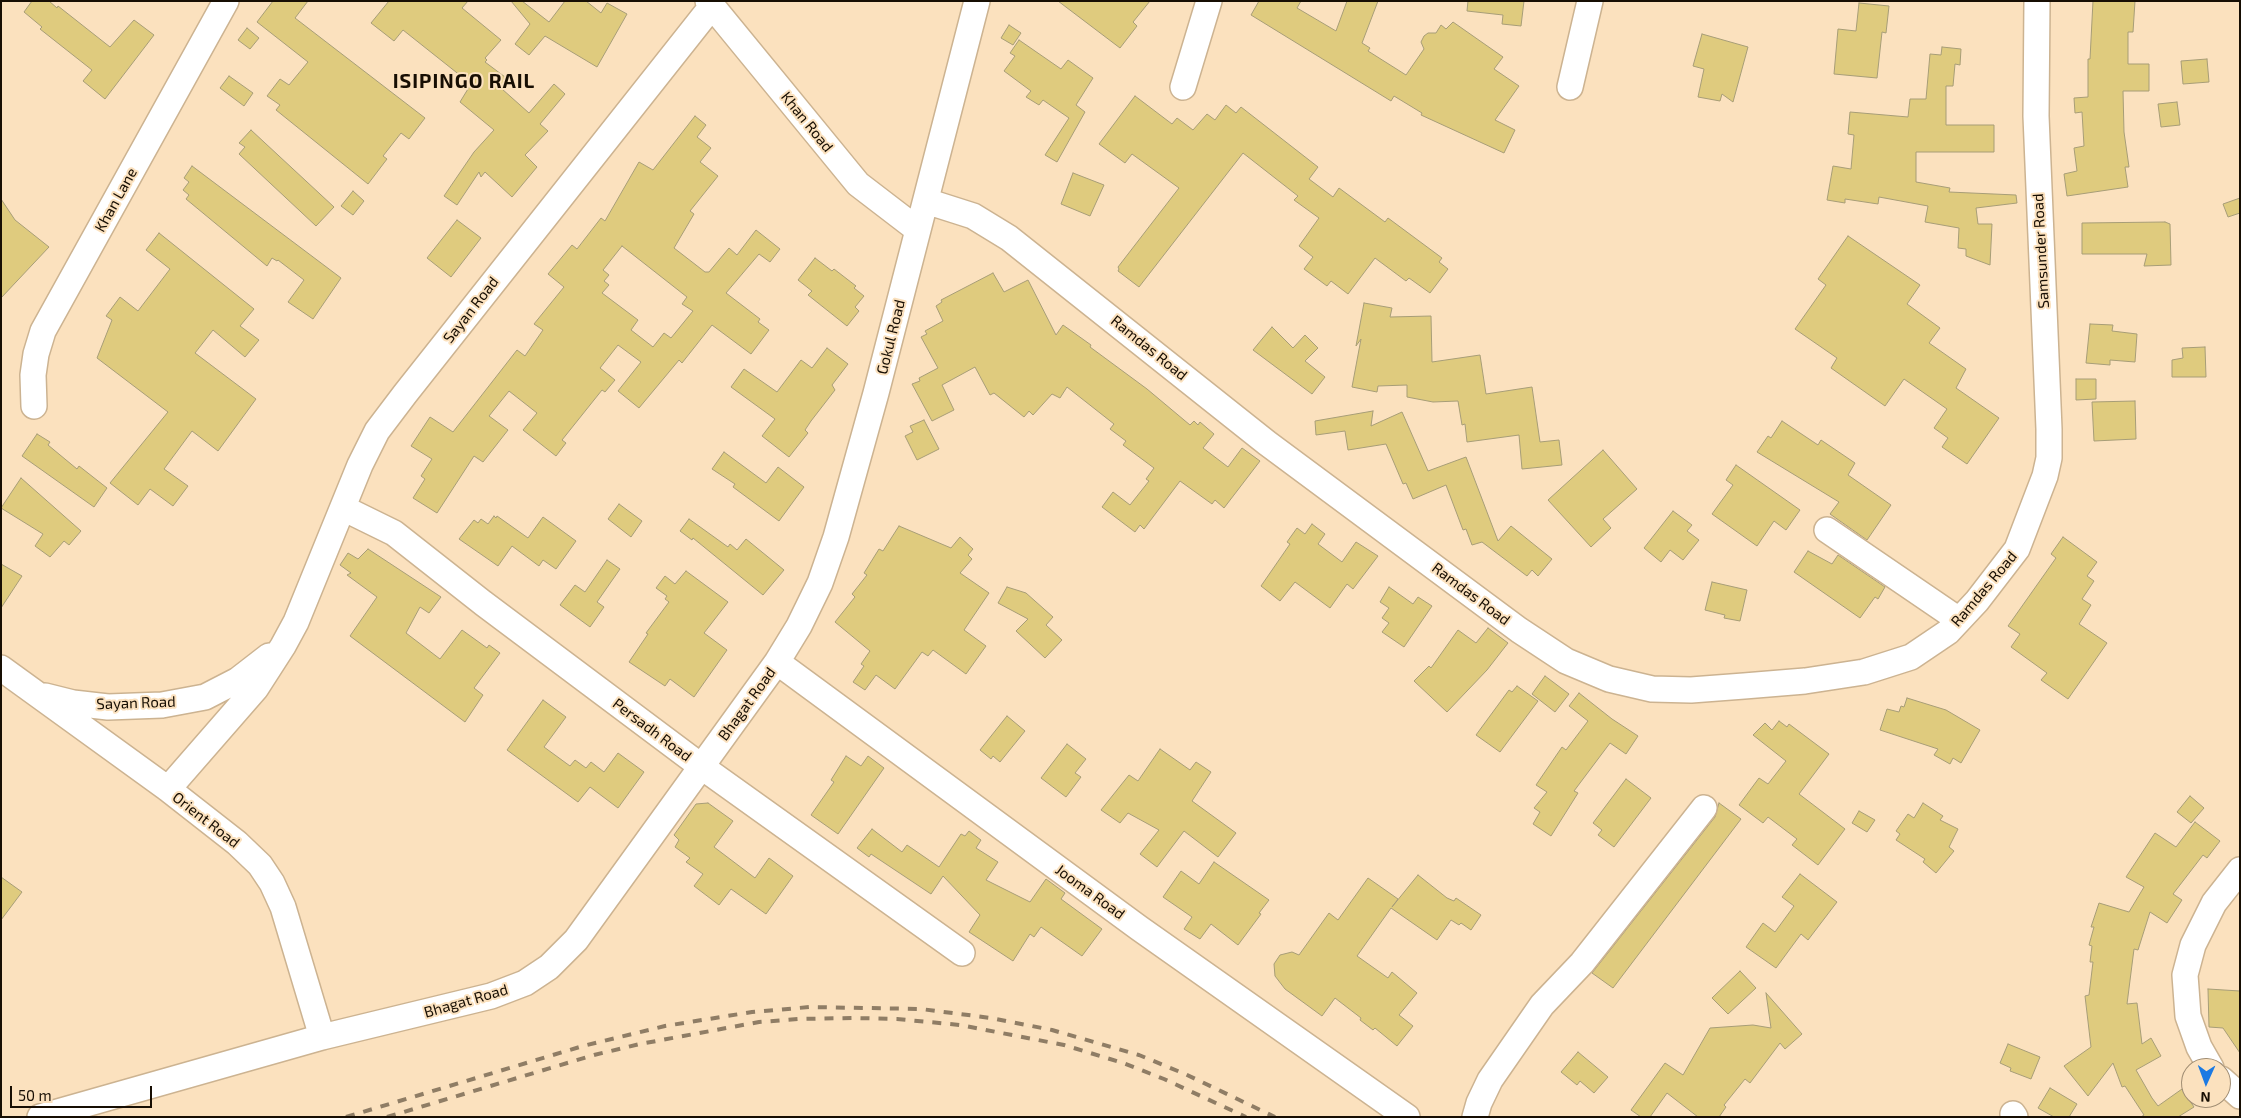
<!DOCTYPE html>
<style>
body{margin:0}
#map{position:relative;width:2241px;height:1118px;overflow:hidden;background:#fbe1be;font-family:"Exo 2",sans-serif}
canvas{display:block}
.frame{position:absolute;inset:0;border:2px solid #170e03;pointer-events:none}
.north{position:absolute;left:2181px;top:1058px;width:50px;height:50px;box-sizing:border-box;background:#fbe1be;border:1px solid #a08d73;border-radius:50%;rotate:182deg;font-size:14px;font-weight:700;line-height:20px;text-align:center;color:#170e03}
.north::after{content:'';display:block;margin:auto;width:18px;height:22px;background:#1c7ae3;clip-path:polygon(50% 0,100% 100%,50% 72%,0 100%)}
.scale{position:absolute;left:10px;top:1086px;width:142px;height:22px;box-sizing:border-box;border:2px solid #170e03;border-top:0;padding-left:6px;font-size:15px;line-height:18px;white-space:nowrap;color:#170e03;-webkit-text-stroke:4px #fbe1be;paint-order:stroke}
</style>
<div id="map">
<canvas width="2241" height="1118"></canvas>
<div class="frame"></div>
<div class="north">N</div>
<div class="scale">50 m</div>
</div>
<script>
const ctx = document.querySelector('canvas').getContext('2d');
ctx.lineJoin = 'round';
function fillPath(path, color) { ctx.fillStyle = color; ctx.fill(path, 'evenodd'); }
const poly = rows => new Path2D(rows.map(r => 'M' + r).join(''));
function strokePath(path, color, width, dash) { ctx.strokeStyle = color; ctx.lineWidth = width; ctx.lineCap = dash ? 'butt' : 'round'; ctx.setLineDash(dash || []); ctx.stroke(path); }
function write(font, color, halo, rows, align = 'center') {
  ctx.font = font + ' "Exo 2",sans-serif'; ctx.lineWidth = 4; ctx.setLineDash([]); ctx.textBaseline = 'middle'; ctx.strokeStyle = halo; ctx.fillStyle = color; for (const [text, x, y, turn = 0] of rows) {
    ctx.save(); ctx.translate(x, y); ctx.rotate((+turn || 0) * Math.PI / 180); ctx.textAlign = isNaN(turn) ? turn : align; if (halo) ctx.strokeText(text, 0, 0); ctx.fillText(text, 0, 0); ctx.restore();
  }
}
const building = poly([
 [32,1,49,1,57,8,58,6,110,47,134,20,154,35,105,99,83,81,92,70,40,29,42,27,24,12,32,1],
 [273,1,308,1,295,18,425,118,409,139,401,133,383,156,387,159,368,184,276,110,280,105,267,96,280,79,289,85,308,62,257,22,273,1],
 [389,1,468,1,462,8,501,40,485,58,487,60,485,62,509,80,502,89,529,113,554,84,565,94,540,124,548,131,525,155,537,167,512,197,485,172,481,177,479,172,457,205,444,196,474,152,494,130,460,102,471,84,403,30,394,41,371,23,389,1],
 [511,1,522,1,549,22,565,1,586,1,601,13,607,3,627,14,597,67,545,36,529,55,515,44,530,24,511,1],
 [1058,1,1150,1,1133,22,1137,26,1120,48,1058,1],
 [1259,1,1301,1,1297,8,1336,31,1347,1,1378,1,1362,43,1370,48,1368,51,1406,75,1424,49,1421,42,1424,36,1428,33,1436,33,1441,25,1446,29,1453,22,1503,57,1494,69,1519,86,1495,120,1515,130,1504,153,1421,115,1422,113,1394,96,1391,101,1251,15,1259,1],
 [1468,1,1524,1,1521,26,1502,24,1503,15,1467,11,1468,1],
 [2093,1,2135,1,2133,32,2128,32,2128,64,2149,64,2149,91,2123,91,2124,132,2129,167,2125,167,2128,187,2067,196,2064,174,2077,171,2074,148,2084,146,2082,112,2075,113,2074,98,2088,97,2088,59,2090,59,2093,1],
 [1859,3,1889,6,1886,33,1882,32,1877,78,1834,74,1838,29,1856,31,1859,3],
 [1009,25,1021,33,1013,45,1001,38,1009,25],
 [247,28,259,38,250,49,238,40,247,28],
 [1702,34,1748,47,1733,102,1722,94,1720,101,1698,97,1704,69,1693,66,1702,34],
 [1019,40,1061,69,1068,60,1093,78,1076,105,1085,112,1057,162,1045,155,1069,118,1043,100,1039,105,1026,97,1031,91,1004,71,1015,56,1010,53,1019,40],
 [1942,47,1961,49,1960,65,1955,64,1953,86,1946,86,1946,125,1994,125,1994,152,1916,152,1916,182,1950,188,1949,192,2016,195,2017,203,1976,208,1978,224,1992,224,1990,265,1966,256,1966,249,1958,248,1959,228,1925,222,1928,206,1879,197,1878,204,1845,199,1845,203,1827,200,1833,166,1851,169,1854,135,1848,134,1850,112,1908,117,1910,99,1926,99,1930,54,1941,55,1942,47],
 [2207,59,2209,82,2183,84,2181,61,2207,59],
 [229,76,253,93,244,106,220,88,229,76],
 [1135,96,1172,124,1177,118,1193,130,1207,114,1215,120,1226,105,1236,113,1241,107,1318,167,1309,179,1333,197,1339,188,1385,222,1388,218,1442,258,1439,262,1448,269,1430,293,1409,278,1406,281,1375,258,1348,294,1331,281,1327,286,1304,269,1313,257,1299,246,1319,218,1294,200,1298,196,1243,153,1139,287,1118,271,1119,269,1118,267,1179,188,1132,154,1125,163,1099,144,1135,96],
 [2177,102,2180,125,2161,127,2158,104,2177,102],
 [695,116,706,125,697,137,711,148,700,162,718,176,690,211,694,214,674,248,705,272,709,272,729,248,737,255,756,230,780,249,770,262,759,254,726,293,760,319,758,322,769,330,751,354,712,325,682,363,679,360,639,408,618,391,641,362,618,345,600,368,615,380,605,392,602,390,562,440,566,443,556,456,523,430,537,413,509,391,489,416,508,430,483,462,474,456,437,513,413,498,425,479,421,476,432,459,411,446,430,417,453,432,517,350,525,356,543,330,534,324,564,287,548,274,572,245,577,249,601,218,605,221,639,162,653,170,695,116],
 [622,246,687,297,682,304,693,311,671,338,664,333,653,347,631,330,638,320,602,293,609,285,604,281,609,275,603,270,622,246],
 [251,130,334,207,316,226,239,154,245,147,239,143,251,130],
 [192,166,341,278,313,319,288,302,304,280,278,260,277,261,272,258,267,266,186,199,189,195,183,190,189,182,184,178,192,166],
 [1073,173,1104,185,1090,216,1061,204,1073,173],
 [353,191,364,201,353,215,341,206,353,191],
 [2240,198,2240,213,2228,217,2223,204,2240,198],
 [1,199,15,220,49,247,1,298,1,199],
 [457,220,481,238,451,277,427,258,457,220],
 [2165,222,2170,224,2171,265,2144,266,2147,254,2082,254,2082,223,2165,222],
 [159,233,254,309,240,326,259,340,245,357,213,330,195,353,256,399,218,451,192,431,164,469,188,486,173,506,150,489,138,505,110,483,168,412,97,358,112,320,106,316,120,297,138,311,170,269,146,250,159,233],
 [1848,236,1920,285,1907,304,1940,328,1929,343,1966,369,1956,388,1999,418,1967,464,1942,447,1948,438,1934,428,1947,409,1904,379,1885,406,1831,368,1837,358,1795,329,1826,285,1818,279,1848,236],
 [815,258,832,271,834,269,856,286,854,288,864,296,855,307,859,311,847,326,808,295,812,291,798,280,815,258],
 [993,273,1004,292,1028,280,1056,335,1063,325,1091,345,1090,347,1147,389,1190,425,1194,421,1198,425,1200,422,1214,434,1203,448,1228,467,1242,448,1260,461,1224,508,1215,500,1212,504,1180,481,1144,529,1140,525,1135,532,1102,507,1113,492,1130,505,1149,481,1146,479,1154,468,1123,445,1126,441,1110,429,1114,424,1067,387,1060,398,1052,394,1033,415,1029,411,1024,417,994,393,990,395,975,367,942,385,954,410,932,421,912,384,920,381,919,378,938,368,921,337,927,334,925,331,943,321,936,306,942,302,941,300,993,273],
 [1364,303,1392,308,1390,317,1431,316,1432,362,1480,355,1486,394,1532,387,1540,442,1559,440,1562,465,1522,469,1519,435,1467,442,1465,424,1462,425,1458,401,1433,402,1407,397,1407,385,1378,386,1377,392,1352,387,1361,339,1356,346,1364,303],
 [2090,324,2113,325,2112,331,2137,334,2135,362,2110,360,2110,365,2086,363,2090,324],
 [1272,327,1293,348,1305,335,1318,348,1305,361,1325,377,1312,394,1253,350,1272,327],
 [2205,347,2206,377,2172,377,2172,360,2183,358,2182,348,2205,347],
 [827,348,848,364,832,385,835,390,811,421,805,430,808,433,789,457,762,436,775,419,731,387,744,369,777,392,801,360,812,368,827,348],
 [2076,379,2096,379,2096,399,2076,400,2076,379],
 [2135,401,2136,439,2094,441,2092,402,2135,401],
 [1373,411,1371,426,1402,412,1428,471,1466,457,1498,541,1511,526,1552,559,1538,576,1532,570,1527,576,1482,542,1472,545,1466,529,1463,530,1446,485,1413,499,1406,483,1403,484,1386,444,1348,450,1345,431,1316,435,1315,421,1373,411],
 [924,420,939,449,917,460,905,436,913,432,910,426,924,420],
 [1782,421,1818,445,1821,440,1855,463,1848,475,1891,505,1867,540,1830,514,1839,502,1757,452,1768,436,1771,438,1782,421],
 [37,434,50,442,48,445,77,469,79,466,107,488,94,507,22,456,37,434],
 [1603,450,1637,489,1603,519,1611,528,1591,547,1548,500,1603,450],
 [724,452,766,483,778,467,804,487,779,521,733,487,735,484,712,469,724,452],
 [1736,465,1800,510,1786,530,1774,521,1757,546,1712,514,1733,485,1726,480,1736,465],
 [21,478,81,531,69,545,64,541,50,557,35,546,43,534,1,508,21,478],
 [619,504,642,521,631,537,608,519,619,504],
 [1673,511,1692,525,1687,531,1699,540,1683,560,1670,550,1661,562,1644,548,1673,511],
 [494,516,496,518,497,516,528,538,543,517,576,541,556,569,543,560,539,566,512,546,498,566,459,539,474,520,478,523,481,519,488,524,494,516],
 [689,519,728,547,730,544,737,550,746,539,784,570,763,595,693,538,692,540,680,531,689,519],
 [1312,524,1325,534,1318,544,1342,562,1356,542,1378,556,1353,589,1347,584,1330,608,1295,582,1280,601,1261,586,1290,544,1287,542,1297,528,1305,534,1312,524],
 [899,526,951,548,960,537,973,549,968,555,972,559,960,573,989,593,964,630,986,646,966,674,933,650,928,656,922,652,895,689,876,675,865,690,853,682,864,666,861,664,870,651,835,622,855,597,852,594,867,575,864,573,879,549,883,551,899,526],
 [2063,537,2097,562,2087,576,2094,581,2082,599,2091,605,2079,624,2107,643,2068,699,2041,680,2047,673,2011,647,2020,634,2008,626,2056,558,2051,554,2063,537],
 [368,549,441,597,429,613,420,607,406,633,440,659,462,630,487,648,489,645,500,653,474,688,483,695,465,722,350,636,377,597,347,575,351,573,340,565,348,553,358,559,368,549],
 [1808,551,1832,564,1838,555,1885,587,1878,599,1875,597,1860,618,1794,572,1808,551],
 [607,560,620,569,597,602,604,607,590,627,560,605,575,585,585,592,607,560],
 [1,564,22,576,1,608,1,564],
 [686,571,728,602,704,633,727,650,694,697,670,679,665,686,629,662,648,634,646,633,669,602,665,599,667,596,656,588,665,576,675,584,686,571],
 [1712,582,1747,590,1740,621,1724,618,1725,615,1705,610,1712,582],
 [1007,587,1026,593,1053,617,1046,625,1062,640,1045,658,1016,631,1028,619,998,603,1007,587],
 [1389,587,1413,604,1418,597,1432,606,1404,647,1382,632,1389,623,1382,618,1389,608,1380,602,1389,587],
 [1488,628,1508,643,1487,670,1447,712,1414,681,1429,666,1431,668,1458,630,1476,643,1488,628],
 [1545,676,1569,694,1555,712,1532,694,1545,676],
 [1517,686,1538,701,1500,752,1476,735,1509,690,1512,692,1517,686],
 [1579,693,1612,719,1638,736,1626,754,1610,743,1574,791,1578,793,1551,836,1533,824,1540,812,1534,808,1547,792,1536,785,1562,747,1566,750,1588,721,1569,706,1579,693],
 [1907,698,1946,710,1980,730,1961,763,1953,758,1950,764,1934,755,1938,749,1880,730,1887,709,1899,712,1901,706,1904,707,1907,698],
 [543,700,566,717,544,747,570,766,575,760,586,768,591,762,604,772,618,753,644,772,618,808,590,787,578,802,507,750,543,700],
 [1007,716,1025,731,1000,762,993,756,991,759,980,750,1007,716],
 [1779,721,1787,727,1789,724,1829,754,1799,794,1845,829,1818,865,1792,845,1797,839,1768,817,1763,823,1739,805,1759,778,1768,784,1786,761,1753,735,1765,723,1772,730,1779,721],
 [1067,744,1086,759,1075,773,1081,777,1066,797,1041,778,1067,744],
 [1160,749,1190,770,1196,762,1211,772,1192,801,1236,833,1218,857,1184,831,1157,867,1140,854,1159,830,1128,813,1120,823,1101,810,1129,775,1138,781,1160,749],
 [846,756,861,766,868,756,884,768,838,834,811,815,834,782,831,780,846,756],
 [1626,779,1651,798,1614,847,1598,835,1602,830,1593,823,1626,779],
 [2190,796,2204,808,2191,823,2177,812,2190,796],
 [708,803,733,821,714,847,755,878,769,858,793,876,766,914,731,889,719,905,694,886,703,874,686,862,690,858,675,847,679,840,674,835,696,804,708,803],
 [1719,803,1741,819,1613,988,1592,973,1715,817,1719,803],
 [1923,803,1943,816,1940,820,1958,829,1949,847,1954,851,1936,873,1923,862,1925,859,1896,840,1900,834,1896,831,1908,814,1914,818,1923,803],
 [1859,811,1875,820,1867,832,1852,823,1859,811],
 [2195,822,2220,841,2207,858,2203,855,2173,894,2182,900,2167,923,2150,912,2138,950,2134,949,2127,1004,2137,1003,2142,1044,2151,1038,2161,1056,2136,1070,2152,1098,2158,1106,2182,1089,2194,1107,2178,1117,2141,1117,2144,1115,2125,1086,2122,1087,2113,1063,2088,1096,2064,1066,2091,1047,2085,996,2089,995,2093,962,2090,962,2092,946,2089,945,2094,927,2091,927,2099,903,2129,912,2144,887,2126,877,2155,833,2176,847,2195,822],
 [872,829,902,852,907,845,939,867,961,834,965,836,969,831,981,840,976,848,998,862,986,880,1030,902,1046,879,1065,893,1061,899,1102,929,1082,956,1041,927,1034,937,1030,934,1013,961,969,932,980,915,943,876,931,894,871,854,869,857,857,848,872,829],
 [1214,862,1269,900,1259,913,1261,914,1238,945,1211,924,1200,939,1184,929,1192,917,1163,897,1181,871,1199,884,1214,862],
 [1800,874,1837,902,1808,940,1801,934,1776,968,1746,947,1763,923,1775,932,1794,906,1782,897,1800,874],
 [1418,875,1447,898,1454,901,1456,898,1481,915,1471,930,1461,923,1459,925,1451,920,1437,940,1391,908,1357,956,1388,978,1392,972,1417,993,1399,1015,1413,1026,1397,1046,1375,1028,1373,1030,1360,1020,1361,1018,1335,998,1322,1016,1285,989,1275,976,1274,964,1280,955,1292,952,1299,955,1329,913,1338,920,1368,878,1398,899,1392,907,1418,875],
 [1,877,22,892,1,920,1,877],
 [1740,971,1756,988,1728,1014,1712,998,1740,971],
 [2208,989,2240,991,2240,1053,2223,1028,2209,1027,2208,989],
 [1766,993,1802,1034,1785,1049,1780,1043,1750,1083,1745,1079,1724,1105,1726,1107,1719,1117,1698,1117,1667,1093,1650,1117,1641,1117,1631,1110,1665,1063,1683,1075,1710,1028,1753,1025,1771,1028,1766,993],
 [2008,1044,2040,1057,2031,1079,2010,1071,2011,1068,2000,1063,2008,1044],
 [1578,1052,1608,1077,1594,1093,1580,1081,1577,1085,1561,1072,1578,1052],
 [2050,1088,2077,1104,2069,1117,2054,1117,2038,1108,2050,1088]
]);
const minor = poly([
 [708,1,858,184,918,230],
 [1183,87,1209,1],
 [1570,87,1590,1],
 [926,201,973,216,1009,238,1267,443,1519,630,1566,661,1609,679,1652,689,1691,690,1744,686,1805,681,1864,672,1911,657,1948,632,1977,601,2017,549,2045,476,2049,458,2049,429,2036,116,2037,1],
 [34,406,33,375,36,354,43,331,226,1],
 [343,508,394,533,483,603,702,767,962,953],
 [1827,530,1959,620],
 [777,662,1139,928,1407,1117],
 [1,668,168,789,237,843,260,865,272,883,283,907,322,1037],
 [45,696,73,703,108,707,162,705,205,697,238,680,269,656],
 [168,789,256,688,283,646,296,622,360,465,377,431,405,394,712,6],
 [2211,1068,2199,1047,2188,1016,2185,975,2193,945,2214,903,2240,870],
 [2221,1079,2240,1096],
 [2013,1114,2015,1117],
 [40,1117,322,1037,491,996,525,983,549,967,576,940,777,662,799,626,820,583,836,537,876,393,977,1],
 [1475,1117,1479,1103,1490,1080,1542,1005,1582,963,1704,808]
]);
const rail = poly([
 [346,1117,583,1046,665,1026,752,1012,810,1007,921,1009,991,1018,1052,1030,1139,1055,1185,1074,1275,1117],
 [387,1117,594,1055,640,1044,759,1022,799,1019,854,1018,897,1019,960,1025,1064,1045,1123,1063,1164,1079,1246,1117]
]);
const streetNames = [
 ["Khan Road",807,122,51],
 ["Khan Lane",116,200,-61],
 ["Samsunder Road",2041,251,-93],
 ["Sayan Road",471,310,-52],
 ["Gokul Road",891,337,-76],
 ["Ramdas Road",1149,348,39],
 ["Ramdas Road",1984,589,-50],
 ["Ramdas Road",1471,594,37],
 ["Sayan Road",136,703,-2],
 ["Bhagat Road",747,704,-54],
 ["Persadh Road",652,730,37],
 ["Orient Road",206,820,38],
 ["Jooma Road",1090,892,36],
 ["Bhagat Road",466,1001,-16]
];
const districtNames = [
 ["ISIPINGO RAIL",464,81]
];
fillPath(building, '#dfcb7e');
strokePath(building, '#a79d77', 1);
strokePath(minor, '#ccb391', 28);
strokePath(minor, '#fff', 25);
strokePath(rail, '#8f7d65', 4, [9, 9]);
write('15px', '#170e03', '#fbe1be', streetNames);
ctx.letterSpacing = '1px';
write('bold 20px', '#170e03', '#fbe1be', districtNames);
ctx.letterSpacing = '0px';
</script>
